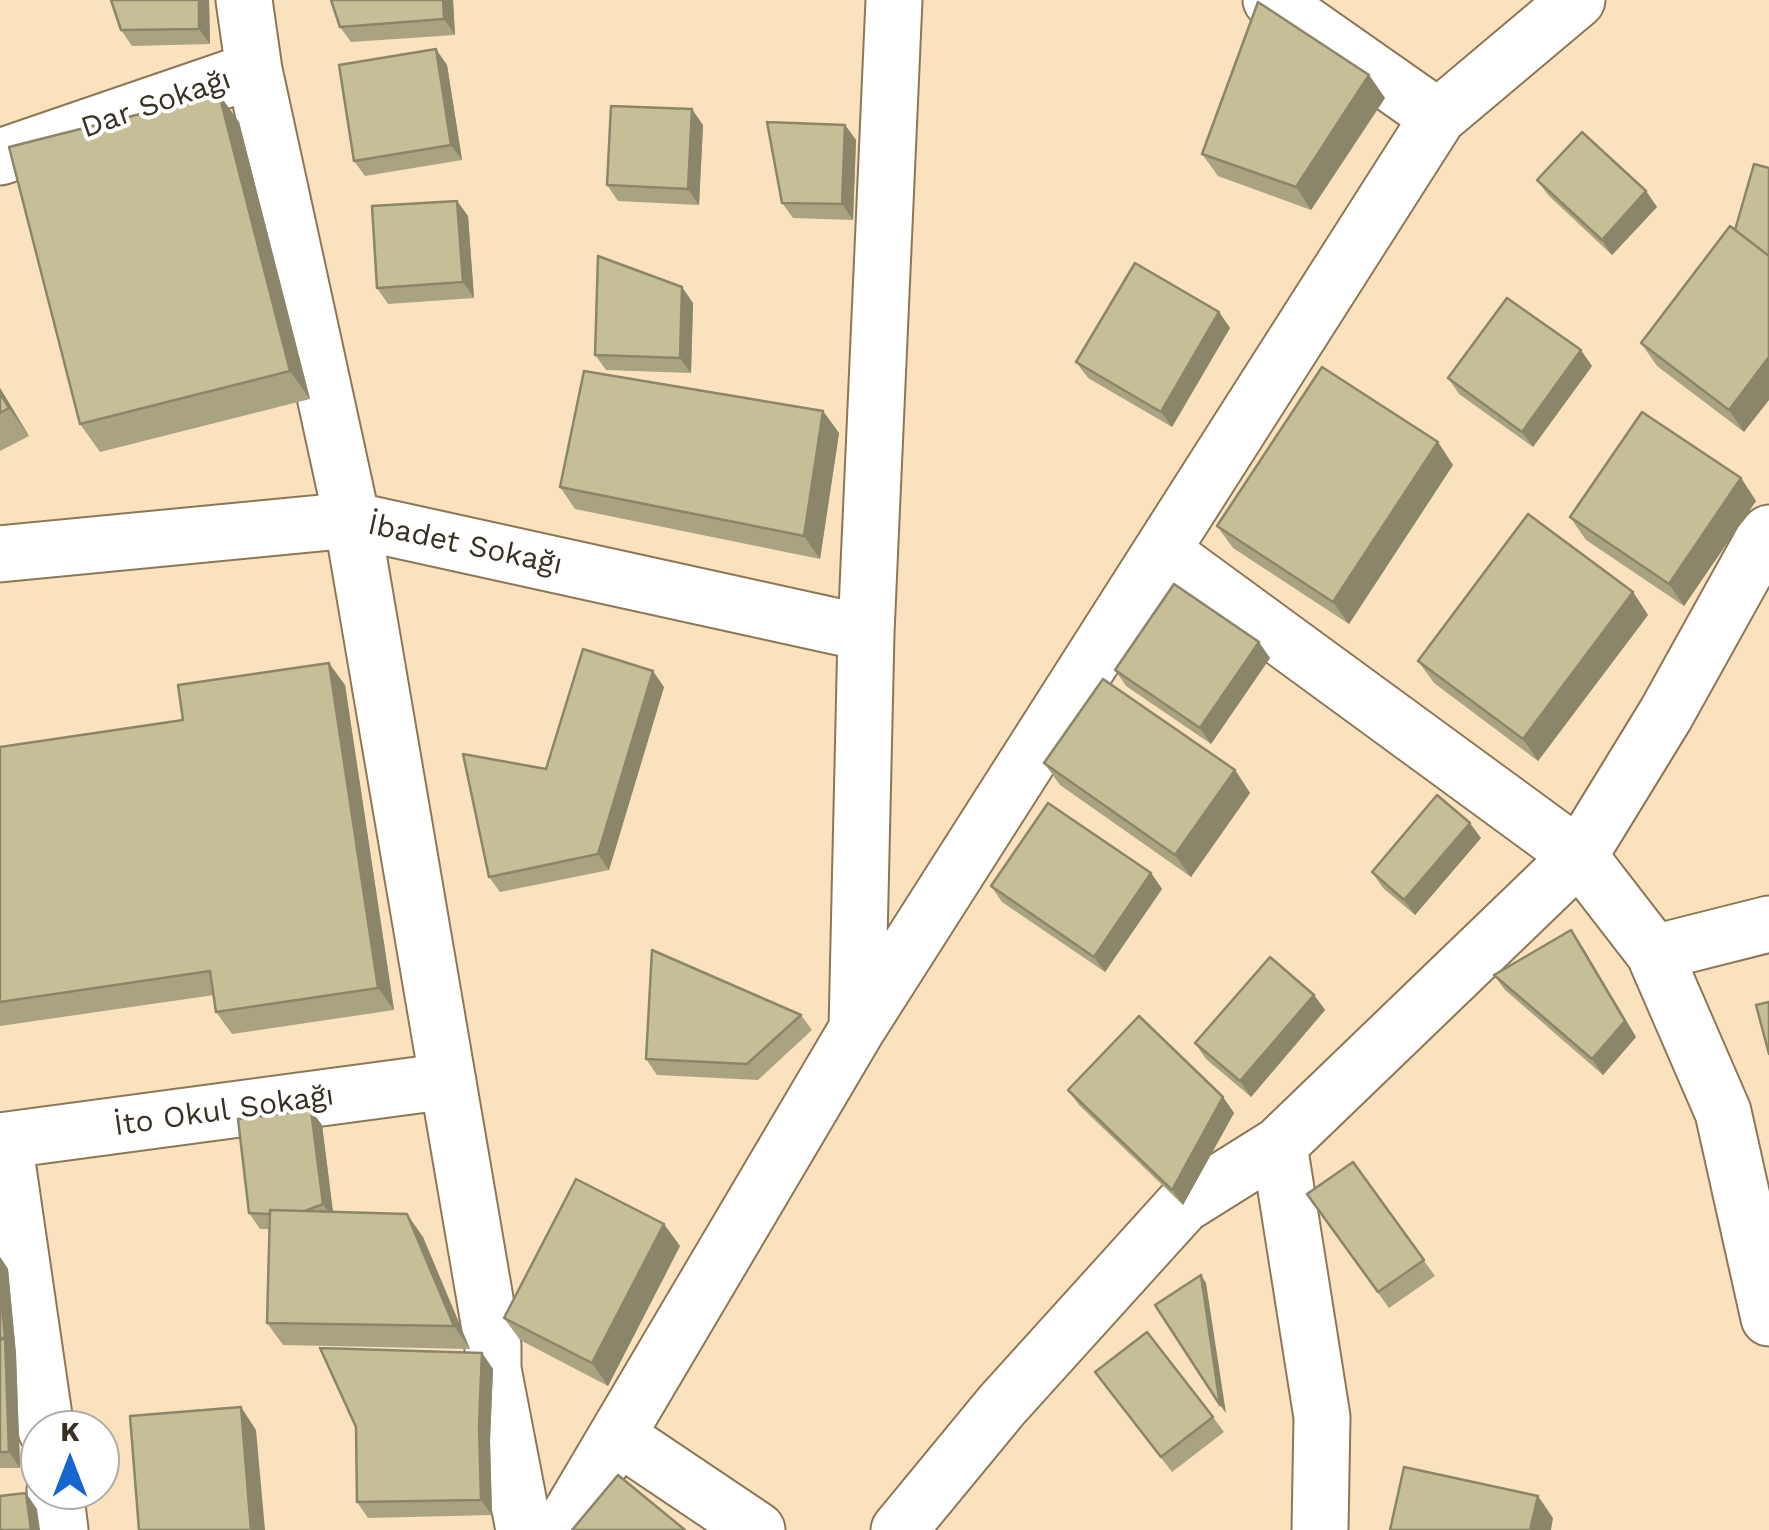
<!DOCTYPE html>
<meta charset="utf-8">
<style>
body{margin:0}
#map{position:relative;width:1769px;height:1530px;overflow:hidden;background:#fae2be;font-family:"Work Sans",sans-serif}
canvas{display:block}
.north{position:absolute;left:20px;top:1410px;width:100px;height:100px;box-sizing:border-box;background:#fff;border:2px solid #b0aca7;border-radius:50%;rotate:0deg;font-size:28px;font-weight:700;line-height:40px;text-align:center;color:#3a3022}
.north::after{content:'';display:block;margin:auto;width:35px;height:45px;background:#1566d0;clip-path:polygon(50% 0,100% 100%,50% 72%,0 100%)}
</style>
<div id="map">
<canvas width="1769" height="1530"></canvas>
<div class="north">K</div>
</div>
<script>
const ctx = document.querySelector('canvas').getContext('2d');
ctx.lineJoin = 'round';
const poly = rows => new Path2D(rows.map(r => 'M' + r).join(''));
function strokePath(path, color, width, dash) { ctx.strokeStyle = color; ctx.lineWidth = width; ctx.lineCap = dash ? 'butt' : 'round'; ctx.setLineDash(dash || []); ctx.stroke(path); }
function fillPath(path, color) { ctx.fillStyle = color; ctx.fill(path, 'evenodd'); }
function write(font, color, halo, rows, align = 'center') {
  ctx.font = font + ' "Work Sans",sans-serif'; ctx.lineWidth = 8; ctx.setLineDash([]); ctx.textBaseline = 'middle'; ctx.strokeStyle = halo; ctx.fillStyle = color; for (const [text, x, y, turn = 0] of rows) {
    ctx.save(); ctx.translate(x, y); ctx.rotate((+turn || 0) * Math.PI / 180); ctx.textAlign = isNaN(turn) ? turn : align; if (halo) ctx.strokeText(text, 0, 0); ctx.fillText(text, 0, 0); ctx.restore();
  }
}
const minor = poly([
 [244,0,254,70,352,520,493,1346,493,1369,524,1530],
 [1271,0,1438,117],
 [0,157,254,70],
 [1162,551,1579,856,1654,953,1723,1112,1769,1318],
 [0,554,352,520,866,633],
 [1654,953,1769,924],
 [857,1029,866,633,894,0],
 [0,1141,448,1081],
 [4,1141,46,1430],
 [1279,1145,1322,1417,1320,1530],
 [617,1436,757,1530],
 [55,1490,60,1530],
 [561,1530,857,1029,1438,117,1577,0],
 [899,1530,1002,1405,1183,1205,1279,1145,1579,856,1666,714,1761,543,1769,533]
]);
const wall = poly([
 [111,0,209,0,210,44,132,46,121,30],
 [453,0,455,35,351,42,340,27],
 [447,65,462,160,365,176,354,161],
 [1369,75,1385,98,1311,210,1218,176,1202,154],
 [239,122,310,399,100,452,80,424],
 [703,125,699,205,618,201,607,185],
 [845,125,856,140,853,220,793,218,782,203],
 [1537,180,1646,191,1657,207,1612,255,1548,195],
 [457,201,468,216,474,298,388,304,377,288],
 [1730,226,1744,432,1657,366,1641,343],
 [693,303,691,373,606,370,595,355],
 [1219,312,1230,328,1172,427,1088,378,1076,362],
 [1592,366,1533,447,1459,394,1448,378],
 [0,388,29,436,0,451],
 [823,411,839,433,820,559,575,509,560,487],
 [1453,465,1349,624,1233,548,1217,526],
 [1741,478,1756,501,1684,606,1586,540,1570,517],
 [1633,592,1648,615,1538,761,1434,683,1418,661],
 [1270,658,1211,744,1126,686,1115,670],
 [345,685,394,1010,232,1034,216,1012,214,995,0,1026,0,747,183,720],
 [664,687,609,870,500,892,489,877,546,769],
 [1044,763,1235,770,1250,793,1191,877,1060,785],
 [1481,838,1415,915,1383,888,1372,872],
 [1151,873,1162,889,1105,972,1002,902,991,886],
 [1582,946,1636,1037,1603,1075,1505,990,1494,975],
 [1314,995,1325,1010,1251,1097,1206,1059,1195,1043],
 [801,1015,812,1030,758,1080,657,1075,646,1059],
 [1068,1090,1223,1097,1234,1113,1183,1205,1079,1105],
 [322,1125,333,1212,423,1237,470,1349,283,1345,267,1323,270,1229,260,1229,249,1213],
 [1353,1162,1435,1276,1389,1308,1307,1194],
 [680,1246,608,1386,520,1340,504,1318],
 [0,1257,8,1269,16,1354,20,1468,0,1468],
 [482,1353,493,1369,490,1440,492,1515,368,1518,357,1502],
 [1095,1372,1213,1417,1224,1432,1172,1472]
]);
const shadedWall = poly([
 [199,0,209,0,210,44,199,29],
 [443,0,453,0,455,35,444,19],
 [436,49,447,65,462,160,451,145],
 [1369,75,1385,98,1311,210,1296,187],
 [219,94,239,122,310,399,290,371],
 [692,109,703,125,699,205,688,189],
 [845,125,856,140,853,220,842,204],
 [1646,191,1657,207,1612,255,1602,240],
 [457,201,468,216,474,298,463,282],
 [682,287,693,303,691,373,680,358],
 [1219,312,1230,328,1172,427,1161,412],
 [1581,350,1592,366,1533,447,1522,432],
 [1769,357,1769,400,1744,432,1729,410],
 [0,388,29,436,9,408,0,393],
 [823,411,839,433,820,559,804,536],
 [1438,442,1453,465,1349,624,1333,602],
 [1741,478,1756,501,1684,606,1669,584],
 [1633,592,1648,615,1538,761,1523,739],
 [1259,642,1270,658,1211,744,1200,728],
 [329,663,345,685,394,1010,378,988],
 [653,671,664,687,609,870,598,854],
 [1235,770,1250,793,1191,877,1175,855],
 [1470,823,1481,838,1415,915,1404,900],
 [1151,873,1162,889,1105,972,1094,957],
 [1571,930,1636,1037,1603,1075,1592,1059],
 [1314,995,1325,1010,1251,1097,1240,1081],
 [1223,1097,1234,1113,1183,1205,1172,1190],
 [311,1110,322,1125,334,1220,323,1204],
 [407,1214,423,1237,470,1349,454,1326],
 [664,1224,680,1246,608,1386,592,1363],
 [0,1257,8,1269,16,1354,20,1468,9,1452,0,1285],
 [1201,1275,1206,1283,1226,1413,1220,1405],
 [482,1353,493,1369,490,1440,492,1515,481,1500,479,1425],
 [241,1407,256,1430,265,1530,251,1530],
 [26,1493,37,1509,40,1530,31,1530],
 [1538,1496,1553,1518,1551,1530,1530,1530]
]);
const building = poly([
 [111,0,199,0,199,29,121,30,111,0],
 [331,0,443,0,444,19,340,27,331,0],
 [1258,2,1369,75,1296,187,1202,154,1258,2],
 [436,49,451,145,354,161,339,65,436,49],
 [219,94,290,371,80,424,9,147,219,94],
 [611,106,692,109,688,189,607,185,611,106],
 [767,122,845,125,842,204,782,203,767,122],
 [1582,132,1646,191,1602,240,1537,180,1582,132],
 [1754,164,1769,168,1769,256,1735,230,1754,164],
 [457,201,463,282,377,288,372,206,457,201],
 [1730,226,1769,256,1769,357,1729,410,1641,343,1730,226],
 [598,256,682,287,680,358,595,355,598,256],
 [1135,263,1219,312,1161,412,1076,362,1135,263],
 [1507,298,1581,350,1522,432,1448,378,1507,298],
 [1322,367,1438,442,1333,602,1217,526,1322,367],
 [584,371,823,411,804,536,560,487,584,371],
 [0,393,9,408,0,413,0,393],
 [1642,412,1741,478,1669,584,1570,517,1642,412],
 [1528,514,1633,592,1523,739,1418,661,1528,514],
 [1174,584,1259,642,1200,728,1115,670,1174,584],
 [583,649,653,671,598,854,489,877,463,754,546,769,583,649],
 [329,663,378,988,216,1012,210,971,0,1002,0,747,183,720,178,685,329,663],
 [1103,679,1235,770,1175,855,1044,763,1103,679],
 [1437,795,1470,823,1404,900,1372,872,1437,795],
 [1048,803,1151,873,1094,957,991,886,1048,803],
 [1571,930,1625,1021,1592,1059,1494,975,1571,930],
 [652,950,801,1015,747,1064,646,1059,652,950],
 [1270,957,1314,995,1240,1081,1195,1043,1270,957],
 [1769,1002,1769,1054,1756,1005,1769,1002],
 [1139,1016,1223,1097,1172,1190,1068,1090,1139,1016],
 [311,1110,323,1204,305,1211,270,1210,270,1214,249,1213,238,1119,311,1110],
 [1353,1162,1424,1260,1378,1292,1307,1194,1353,1162],
 [576,1179,664,1224,592,1363,504,1318,576,1179],
 [270,1210,407,1214,454,1326,267,1323,270,1210],
 [1201,1275,1220,1405,1155,1305,1201,1275],
 [0,1285,5,1338,9,1452,0,1452,0,1340,5,1338,0,1338,0,1285],
 [1147,1332,1213,1417,1161,1457,1095,1372,1147,1332],
 [320,1348,482,1353,479,1425,481,1500,357,1502,356,1427,320,1348],
 [241,1407,251,1530,139,1530,130,1416,241,1407],
 [1404,1467,1538,1496,1530,1530,1390,1530,1404,1467],
 [618,1475,685,1530,572,1530,618,1475],
 [26,1493,31,1530,0,1530,0,1496,26,1493]
]);
const streetNames = [
 ["Dar Sokağı",156,104,-19],
 ["İbadet Sokağı",465,545,12],
 ["İto Okul Sokağı",224,1111,-8]
];
strokePath(minor, '#8c7756', 59);
strokePath(minor, '#fff', 55);
fillPath(wall, '#aaa382');
fillPath(shadedWall, '#8b856a');
fillPath(building, '#c6be97');
strokePath(building, '#8b856a', 2.5);
write('30px', '#3a3022', '#fff', streetNames);
</script>
